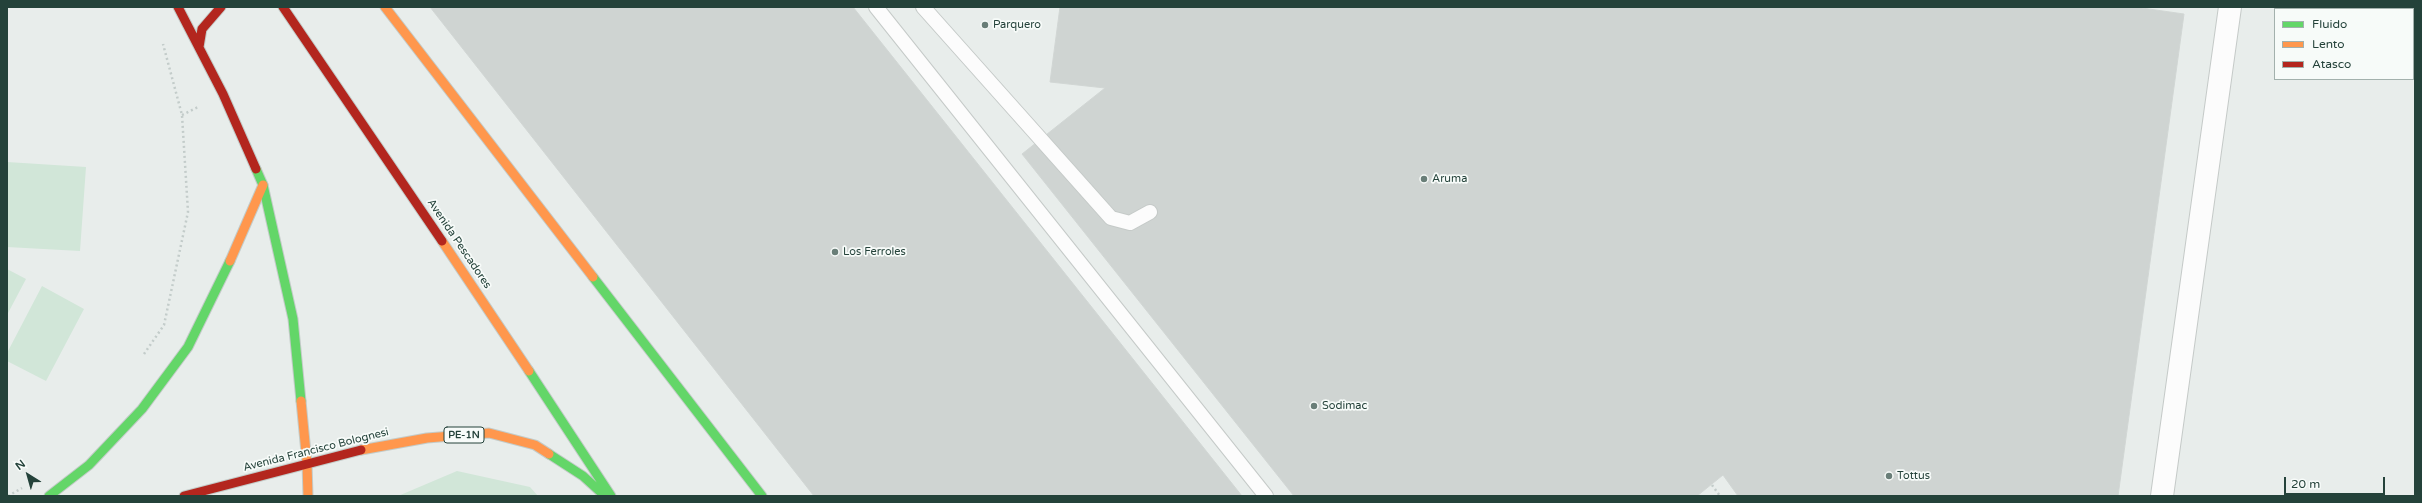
<!DOCTYPE html>
<style>
body{margin:0}
#map{position:relative;width:2422px;height:503px;overflow:hidden;background:#e8edeb;font-family:"Varela Round",sans-serif}
canvas{display:block}
.frame{position:absolute;inset:0;border:8px solid #24423a;pointer-events:none}
.legend{position:absolute;left:2274px;top:8px;width:140px;height:72px;box-sizing:border-box;background:#f7fbf9;border:1px solid #a3b1ad;margin:0;padding:5px 7px;list-style:none;font-size:12px;color:#24423a}
.legend li{display:flex;align-items:center;gap:8px;height:20px}
.legend b{width:20px;border:1px solid #a3b1ad}
.north{position:absolute;left:8px;top:455px;width:40px;height:40px;-webkit-text-stroke:3px #f7fbf9;paint-order:stroke;rotate:323deg;font-size:11px;font-weight:700;line-height:16px;text-align:center;color:#24423a}
.north::after{content:'';display:block;margin:auto;width:14px;height:18px;background:#24423a;clip-path:polygon(50% 0,100% 100%,50% 72%,0 100%)}
.scale{position:absolute;left:2284px;top:477px;width:101px;height:18px;box-sizing:border-box;border:2px solid #24423a;border-top:0;padding-left:5px;font-size:12px;line-height:14px;white-space:nowrap;color:#24423a;-webkit-text-stroke:3px #f7fbf9;paint-order:stroke}
</style>
<div id="map">
<canvas width="2422" height="503"></canvas>
<div class="frame"></div>
<ul class="legend">
<li><b style="height:5px;background:#63d668"></b>Fluido</li>
<li><b style="height:5px;background:#ff974d"></b>Lento</li>
<li><b style="height:5px;background:#b3261e"></b>Atasco</li>
</ul>
<div class="north">N</div>
<div class="scale">20 m</div>
</div>
<script>
const ctx = document.querySelector('canvas').getContext('2d');
ctx.lineJoin = 'round';
function fillPath(path, color) { ctx.fillStyle = color; ctx.fill(path, 'evenodd'); }
const poly = rows => new Path2D(rows.map(r => 'M' + r).join(''));
function strokePath(path, color, width, dash) { ctx.strokeStyle = color; ctx.lineWidth = width; ctx.lineCap = dash ? 'butt' : 'round'; ctx.setLineDash(dash || []); ctx.stroke(path); }
function write(font, color, halo, rows, align = 'center') {
  ctx.font = font + ' "Varela Round",sans-serif'; ctx.lineWidth = 3.5; ctx.setLineDash([]); ctx.textBaseline = 'middle'; ctx.strokeStyle = halo; ctx.fillStyle = color; for (const [text, x, y, turn = 0] of rows) {
    ctx.save(); ctx.translate(x, y); ctx.rotate((+turn || 0) * Math.PI / 180); ctx.textAlign = isNaN(turn) ? turn : align; if (halo) ctx.strokeText(text, 0, 0); ctx.fillText(text, 0, 0); ctx.restore();
  }
}
const green = poly([
 [7,162,86,167,80,251,7,247],
 [7,269,26,279,7,315],
 [42,286,84,309,46,381,7,361,7,353],
 [457,471,530,487,538,496,398,496]
]);
const building = poly([
 [430,7,853,7,1242,496,814,496,430,7],
 [1060,7,2135,7,2184,14,2118,496,1738,496,1723,475,1697,496,1294,496,1022,154,1105,88,1050,82,1060,7]
]);
const path = poly([
 [182,115,198,107],
 [144,354,164,325,188,212,182,115,163,44],
 [1712,485,1720,496],
 [8,496,22,488]
]);
const lane = poly([
 [876,7,1266,496],
 [923,7,1111,218,1130,223,1150,212]
]);
const street = poly([
 [2162,496,2230,7]
]);
const fast = poly([
 [256,169,263,185,293,319,301,401],
 [593,277,762,496],
 [529,371,611,496],
 [549,454,583,476,605,496],
 [49,496,89,465,142,409,188,347,230,261]
]);
const slow = poly([
 [385,7,593,277],
 [442,241,529,371],
 [230,261,263,185],
 [301,401,307,463],
 [361,450,427,438,489,433,535,445,549,454],
 [307,463,308,496]
]);
const jam = poly([
 [178,7,223,94,256,169],
 [283,7,442,241],
 [199,47,202,29,221,7],
 [184,496,361,450]
]);
const markers = [
 [985,25,4,"#697e78"],
 [1424,179,4,"#697e78"],
 [835,252,4,"#697e78"],
 [1314,406,4,"#697e78"],
 [1889,476,4,"#697e78"]
];
const shields = [
 [464,435,40]
];
const shieldNames = [
 ["PE-1N",464,435]
];
const poiNames = [
 ["Parquero",993,25],
 ["Aruma",1432,179],
 ["Los Ferroles",843,252],
 ["Sodimac",1322,406],
 ["Tottus",1897,476]
];
const streetNames = [
 ["Avenida Pescadores",459,244,56],
 ["Avenida Francisco Bolognesi",316,450,-14]
];
fillPath(green, '#d1e6d8');
fillPath(building, '#cfd4d2');
strokePath(building, '#d1d6d4', 1);
strokePath(lane, '#c5cac8', 16);
strokePath(street, '#c5cac8', 24);
strokePath(fast, '#c3cbc8', 11);
strokePath(slow, '#c3cbc8', 11);
strokePath(jam, '#c3cbc8', 11);
strokePath(path, '#c3ccca', 2.5, [2, 3]);
strokePath(lane, '#fcfcfc', 14);
strokePath(street, '#fcfcfc', 22);
strokePath(fast, '#63d668', 9);
strokePath(slow, '#ff974d', 9);
strokePath(jam, '#b3261e', 9);
for (const [x, y, r, color] of markers) { const dot = new Path2D(); dot.arc(x, y, r, 0, 2 * Math.PI); ctx.fillStyle = color; ctx.fill(dot); strokePath(dot, '#f7fbf9', 1.5); }
for (const [x, y, w] of shields) { const box = new Path2D(); box.roundRect(x - w / 2, y - 8, w, 16, 3); ctx.fillStyle = '#f7fbf9'; ctx.fill(box); strokePath(box, '#24423a', 1); }
write('bold 10px', '#24423a', null, shieldNames);
write('11px', '#24423a', '#f7fbf9', poiNames, 'left');
write('11px', '#24423a', '#f7fbf9', streetNames);
</script>
